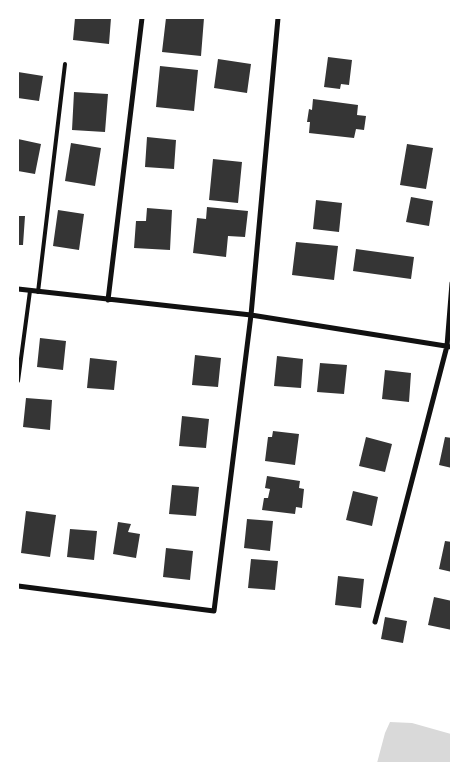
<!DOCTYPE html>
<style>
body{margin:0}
#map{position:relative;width:469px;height:781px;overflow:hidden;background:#fff;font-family:"Source Serif 4",serif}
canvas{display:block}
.frame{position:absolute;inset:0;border:19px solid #fff;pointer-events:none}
</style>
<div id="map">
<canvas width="469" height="781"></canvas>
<div class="frame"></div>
</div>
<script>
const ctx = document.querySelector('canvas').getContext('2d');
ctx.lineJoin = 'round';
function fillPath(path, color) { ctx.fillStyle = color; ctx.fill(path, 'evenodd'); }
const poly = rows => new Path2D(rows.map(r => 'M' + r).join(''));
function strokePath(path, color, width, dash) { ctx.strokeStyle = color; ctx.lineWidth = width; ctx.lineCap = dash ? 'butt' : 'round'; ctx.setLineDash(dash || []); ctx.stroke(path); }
const water = poly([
 [390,722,412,723,451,734,451,763,377,763,385,733]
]);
const building = poly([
 [75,18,111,18,109,44,73,40],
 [166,18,204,18,201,56,162,52],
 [328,57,352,60,349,85,341,84,340,89,324,87],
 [218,59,251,64,247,93,214,88],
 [160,66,198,70,194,111,156,107],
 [18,72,43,76,39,101,18,98],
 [74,92,108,94,105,132,72,130],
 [313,99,358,105,357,115,366,116,364,130,356,129,354,138,309,133,310,122,307,122,309,109,312,110],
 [147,137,176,140,174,169,145,167],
 [18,139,41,144,35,174,18,171],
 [71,143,101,148,95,186,65,181],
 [407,144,433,148,426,189,400,185],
 [213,159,242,162,238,203,209,200],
 [411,197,433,201,429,226,406,222],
 [316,200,342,203,339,232,313,229],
 [207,207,248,211,245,237,228,236,226,257,193,253,197,218,206,219],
 [147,208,172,210,170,250,134,248,136,221,146,221],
 [58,210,84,214,79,250,53,246],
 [18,216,25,216,23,245,18,245],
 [296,242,338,246,334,280,292,275],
 [356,249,414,257,411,279,353,271],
 [40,338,66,341,63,370,37,367],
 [195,355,221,358,218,387,192,385],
 [277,356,303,359,301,388,274,386],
 [90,358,117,361,114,390,87,388],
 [320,363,347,365,344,394,317,392],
 [385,370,411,373,409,402,382,399],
 [26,398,52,400,50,430,23,427],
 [182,416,209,419,206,448,179,446],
 [273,431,299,434,295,465,265,461,268,437,272,437],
 [366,437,392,444,385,472,359,466],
 [445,437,452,438,452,468,439,465],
 [267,476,300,481,299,488,304,489,302,508,296,507,295,514,262,510,264,498,268,498,270,489,265,488],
 [172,485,199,487,196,516,169,514],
 [353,491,378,497,372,526,346,520],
 [26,511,56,515,50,557,21,553],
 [247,519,273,521,270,551,244,548],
 [118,522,131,524,128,532,140,534,136,558,113,554],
 [70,529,97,531,94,560,67,557],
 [445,541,452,542,452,572,439,569],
 [166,548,193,551,190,580,163,577],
 [251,559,278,561,275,590,248,588],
 [338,576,364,579,361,608,335,605],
 [434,597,452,601,452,630,428,625],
 [385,617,407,621,403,643,381,639]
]);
const service = poly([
 [38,292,65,64],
 [18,381,30,291]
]);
const minor = poly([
 [18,289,251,315,452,347],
 [108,300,142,18],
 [18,586,214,611,251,315,278,18],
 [375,622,447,346,452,283]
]);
fillPath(water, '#d9d9d9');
fillPath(building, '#353535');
strokePath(service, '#111', 4);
strokePath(minor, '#111', 5);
</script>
